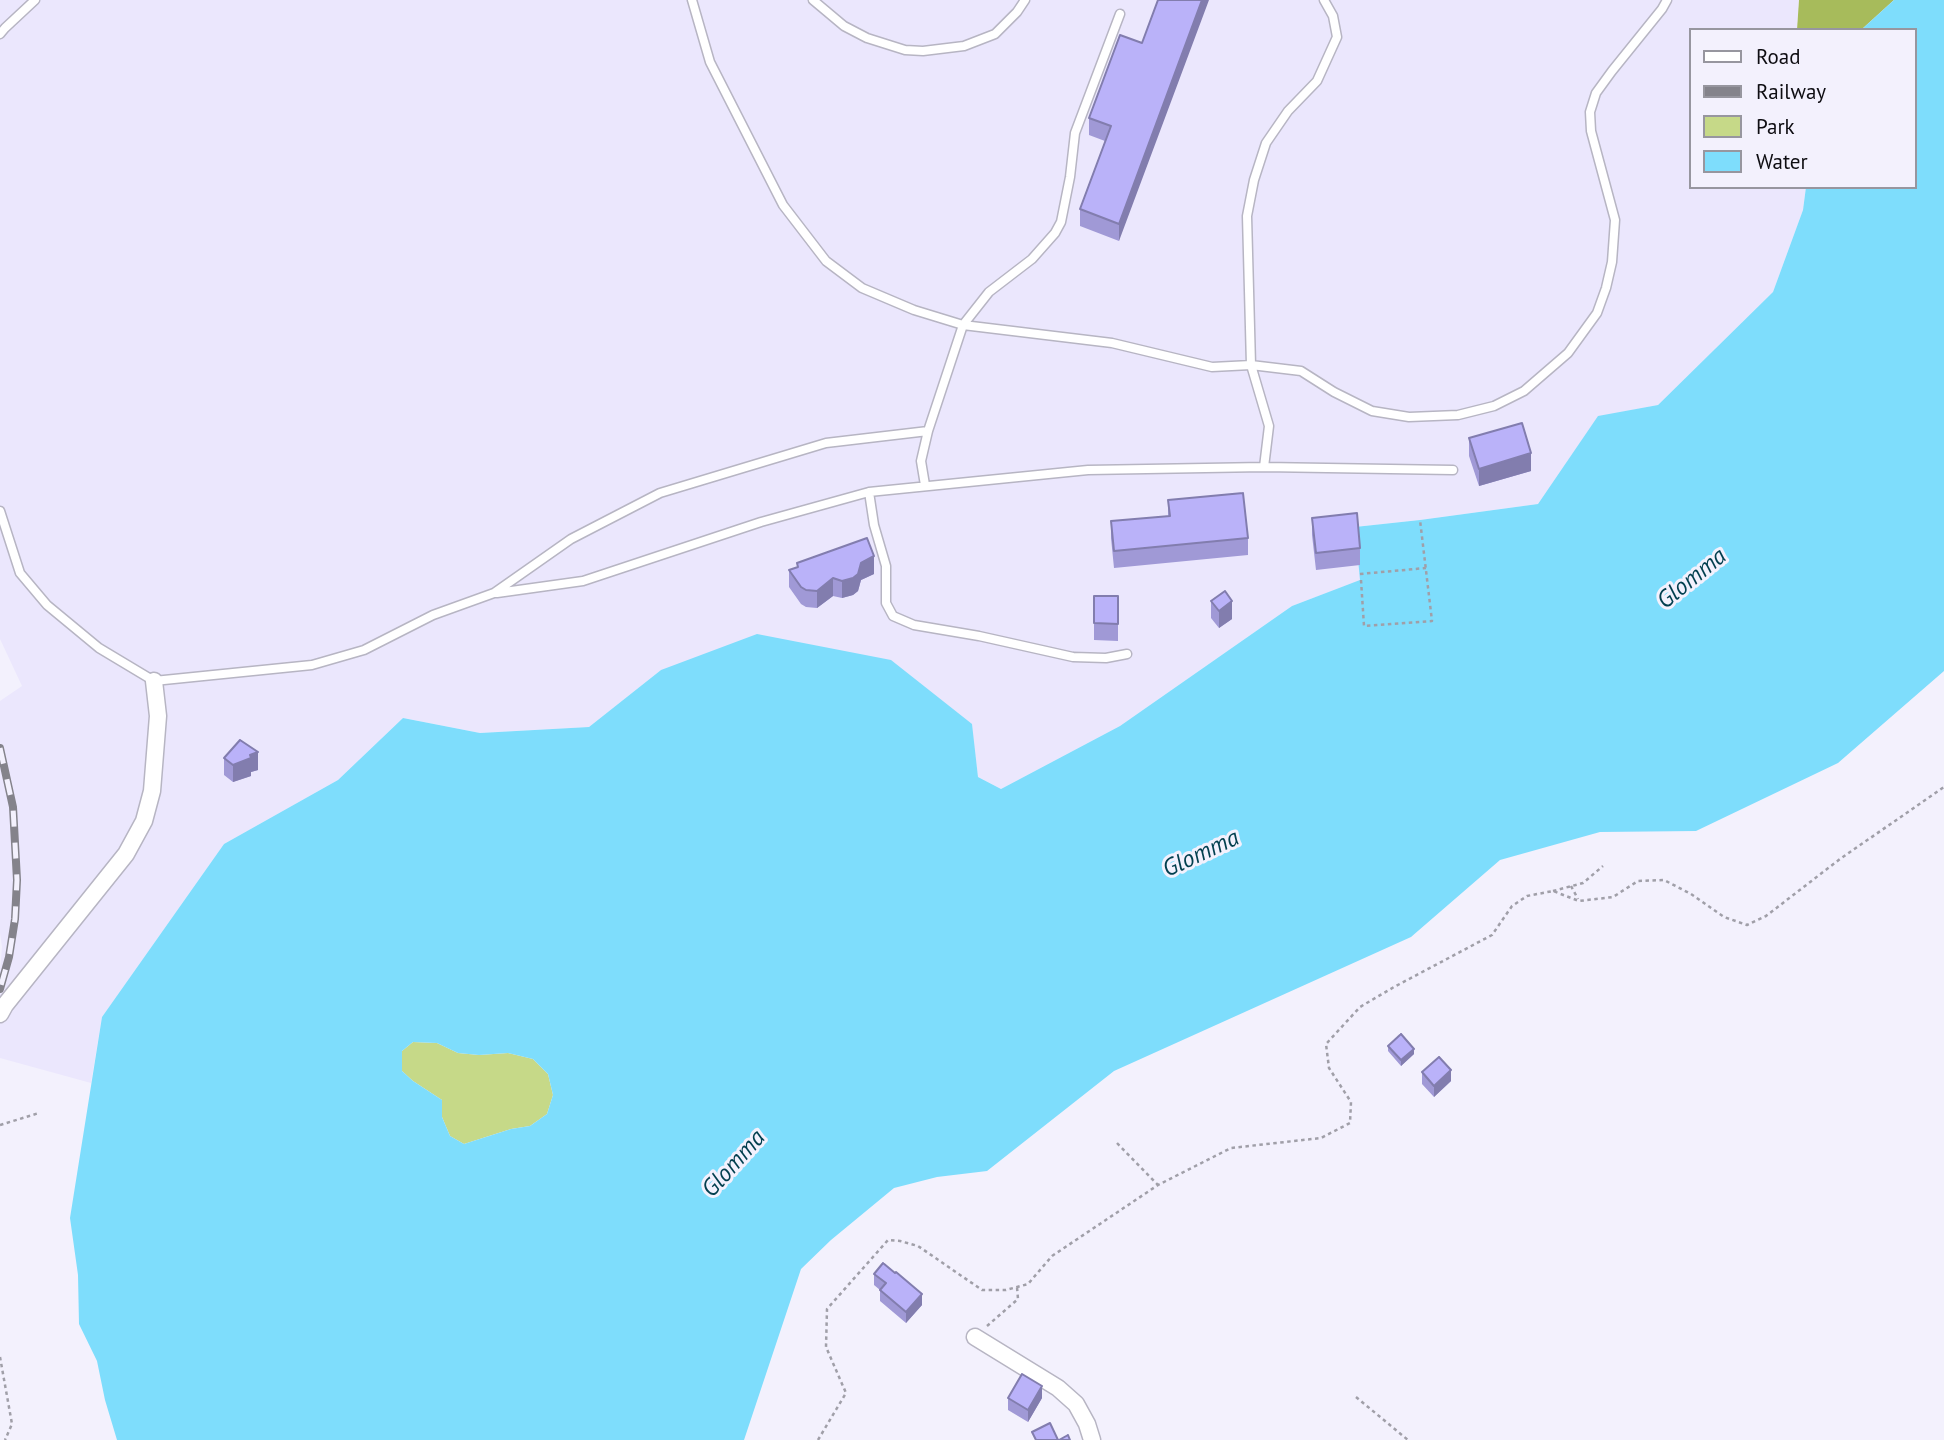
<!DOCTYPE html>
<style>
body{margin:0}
#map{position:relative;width:1944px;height:1440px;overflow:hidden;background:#f3f1fd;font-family:"PT Sans",sans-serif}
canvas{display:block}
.legend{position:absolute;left:1689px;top:28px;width:228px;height:161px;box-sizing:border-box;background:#f3f1fd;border:2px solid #97969f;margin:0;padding:9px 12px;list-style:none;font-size:21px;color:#0e0d12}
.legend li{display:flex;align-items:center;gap:14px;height:35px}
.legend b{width:35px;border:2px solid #97969f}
</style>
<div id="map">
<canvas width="1944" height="1440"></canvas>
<ul class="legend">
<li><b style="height:9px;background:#fff"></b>Road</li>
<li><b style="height:9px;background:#84838b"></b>Railway</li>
<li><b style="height:19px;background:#c6d988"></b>Park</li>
<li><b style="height:19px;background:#7eddfc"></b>Water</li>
</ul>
</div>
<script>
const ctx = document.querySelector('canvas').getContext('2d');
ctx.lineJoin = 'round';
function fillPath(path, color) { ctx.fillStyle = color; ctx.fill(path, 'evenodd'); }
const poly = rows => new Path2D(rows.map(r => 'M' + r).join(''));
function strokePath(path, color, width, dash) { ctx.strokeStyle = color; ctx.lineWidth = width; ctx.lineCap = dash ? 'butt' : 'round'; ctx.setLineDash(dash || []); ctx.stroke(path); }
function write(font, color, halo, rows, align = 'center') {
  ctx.font = font + ' "PT Sans",sans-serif'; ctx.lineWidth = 6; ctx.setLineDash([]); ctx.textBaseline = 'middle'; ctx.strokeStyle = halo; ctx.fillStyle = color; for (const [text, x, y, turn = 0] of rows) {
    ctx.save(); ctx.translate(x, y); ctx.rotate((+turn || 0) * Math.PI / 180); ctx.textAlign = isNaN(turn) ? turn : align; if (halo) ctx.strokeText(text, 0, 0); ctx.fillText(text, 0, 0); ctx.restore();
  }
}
const built = poly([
 [0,0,1799,0,1797,30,1690,30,1690,187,1806,187,1803,210,1773,292,1658,405,1598,417,1538,504,1420,520,1355,527,1361,580,1292,606,1120,726,1001,789,978,777,971,724,661,670,589,727,480,733,403,718,338,780,224,844,102,1017,91,1083,0,1058,0,971,2,947,0,933,0,701,22,686,0,639]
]);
const green = poly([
 [413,1042,437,1043,458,1053,479,1055,508,1053,533,1059,548,1074,553,1095,547,1114,530,1126,511,1129,464,1144,450,1136,442,1117,442,1100,413,1081,402,1071,402,1051]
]);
const forest = poly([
 [1799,0,1894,0,1861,30,1797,30]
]);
const water = poly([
 [1894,0,1944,0,1944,671,1838,763,1696,831,1600,832,1500,860,1411,937,1114,1071,987,1171,937,1177,894,1188,831,1240,801,1269,744,1440,117,1440,105,1400,97,1361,79,1324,78,1275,70,1218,102,1017,224,844,338,780,403,718,480,733,589,727,661,670,757,634,891,660,972,724,978,777,1001,789,1120,726,1292,606,1360,580,1355,527,1420,520,1538,504,1598,416,1658,405,1773,292,1803,210,1806,187,1914,187,1914,30,1861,30],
 [413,1042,437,1043,458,1053,479,1055,508,1053,533,1059,548,1074,553,1095,547,1114,530,1126,511,1129,464,1144,450,1136,442,1117,442,1100,413,1081,402,1071,402,1051]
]);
const path = poly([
 [1360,574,1426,568],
 [1361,580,1364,626,1432,621,1420,520],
 [1571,886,1578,899],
 [1553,891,1583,883,1603,866],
 [0,1125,39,1113],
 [1117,1143,1158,1185],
 [987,1326,1018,1299,1017,1287],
 [0,1357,12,1424,5,1440],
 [1356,1397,1408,1440],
 [818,1440,846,1393,826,1347,827,1309,888,1240,900,1241,918,1246,982,1290,1006,1290,1028,1284,1052,1256,1158,1185,1231,1148,1321,1138,1350,1123,1351,1102,1329,1068,1326,1044,1360,1007,1394,987,1492,935,1512,906,1527,896,1553,891,1579,901,1613,897,1638,881,1664,880,1691,894,1724,917,1747,925,1766,916,1840,859,1944,787]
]);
const lane = poly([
 [692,0,710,62,783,205,826,261,862,288,914,310,963,325,1112,343,1212,367,1251,365,1301,371,1334,392,1372,411,1409,417,1458,415,1494,406,1524,391,1568,353,1597,313,1606,288,1612,262,1615,220,1591,131,1590,112,1596,93,1612,71,1662,9,1667,0],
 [813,0,844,26,867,38,905,50,923,51,964,46,995,34,1017,12,1025,0],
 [0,34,5,28,35,0],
 [928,431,963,325,989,292,1032,259,1055,233,1061,222,1070,177,1075,133,1120,14],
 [1264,467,1269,426,1251,365,1247,216,1254,180,1266,143,1288,111,1317,81,1337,37,1333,16,1324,0],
 [869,492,874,525,886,566,886,603,893,616,914,625,979,636,1073,657,1106,658,1127,654],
 [0,511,20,573,47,605,99,648,154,681,312,665,364,650,433,615,494,593,571,539,660,493,826,443,928,431,921,461,925,485],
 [497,593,583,581,761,522,869,492,1088,470,1264,467,1453,470]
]);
const street = poly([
 [0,1014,5,1005,126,854,144,821,152,791,158,716,154,681],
 [975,1337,1058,1388,1076,1404,1087,1424,1092,1440]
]);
const rail = poly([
 [0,748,13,807,17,880,15,919,9,957,0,989]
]);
const wall = poly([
 [1142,43,1119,241,1080,226,1080,209,1105,141,1089,135,1089,118],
 [1469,438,1531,471,1479,486,1469,456],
 [1168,500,1248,538,1248,555,1114,568,1111,538,1111,521,1168,516],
 [1312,518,1360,548,1360,565,1316,570,1312,535],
 [797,563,874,574,861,580,858,591,853,595,842,598,833,596,817,608,806,607,801,604,789,587,789,570,797,568],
 [1094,596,1118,596,1118,641,1094,640],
 [1211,601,1232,619,1219,628,1211,618],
 [224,758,258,770,251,772,251,776,233,782,224,775],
 [1388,1046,1414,1054,1401,1066,1388,1051],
 [1422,1072,1451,1081,1434,1097,1422,1084],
 [874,1274,922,1305,906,1323,880,1301,880,1290,874,1285],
 [1008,1398,1042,1398,1028,1422,1008,1410]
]);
const shadedWall = poly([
 [1202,0,1209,0,1119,241,1119,224],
 [1531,453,1531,471,1479,486,1479,469],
 [874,556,874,574,861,580,858,591,853,595,842,598,842,581,861,563],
 [833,578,833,596,817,608,817,591],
 [1232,601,1232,619,1219,628,1219,611],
 [258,752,258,770,251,772,251,776,233,782,233,765,250,755],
 [1414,1049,1414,1054,1401,1066,1401,1060],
 [1451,1070,1451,1081,1434,1097,1434,1086],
 [922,1294,922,1305,906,1323,906,1312],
 [1042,1386,1042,1398,1028,1422,1028,1410]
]);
const building = poly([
 [1158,0,1202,0,1119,224,1080,209,1111,126,1089,118,1120,35,1142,43,1158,0],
 [1522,423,1531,453,1479,469,1469,438,1522,423],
 [1243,493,1248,538,1114,551,1111,521,1170,516,1168,500,1243,493],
 [1357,513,1360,548,1316,553,1312,518,1357,513],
 [867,538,874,556,861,563,858,574,853,578,842,581,833,578,817,591,806,590,801,587,789,570,798,567,797,563,867,538],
 [1225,591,1232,601,1219,611,1211,601,1225,591],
 [1094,596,1118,596,1118,624,1094,623,1094,596],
 [240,740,258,752,250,755,251,758,233,765,224,758,240,740],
 [1401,1034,1414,1049,1401,1060,1388,1046,1401,1034],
 [1439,1057,1451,1070,1434,1086,1422,1072,1439,1057],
 [883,1263,895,1273,896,1272,922,1294,906,1312,880,1290,886,1283,874,1274,883,1263],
 [1022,1374,1042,1386,1028,1410,1008,1398,1022,1374],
 [1050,1423,1058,1440,1036,1440,1032,1432,1050,1423],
 [1068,1435,1070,1440,1059,1440,1068,1435]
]);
const waterNames = [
 ["Glomma",1692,579,-39],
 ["Glomma",1201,854,-25],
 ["Glomma",734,1164,-48]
];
fillPath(built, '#ebe7fd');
fillPath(green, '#c6d988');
fillPath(forest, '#a7bb5b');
fillPath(water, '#7eddfc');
strokePath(lane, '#b7b5c3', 11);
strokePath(street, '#b7b5c3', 19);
strokePath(path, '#a09fa8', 2.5, [3.5, 3.5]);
strokePath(lane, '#fff', 8);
strokePath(street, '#fff', 16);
strokePath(rail, '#84838b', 8);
strokePath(rail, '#f3f1fd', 5, [16]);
fillPath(wall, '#a099d6');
fillPath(shadedWall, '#827dae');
fillPath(building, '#bab2f9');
strokePath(building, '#827dae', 2);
write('italic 24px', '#023f4f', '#f3f1fd', waterNames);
</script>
